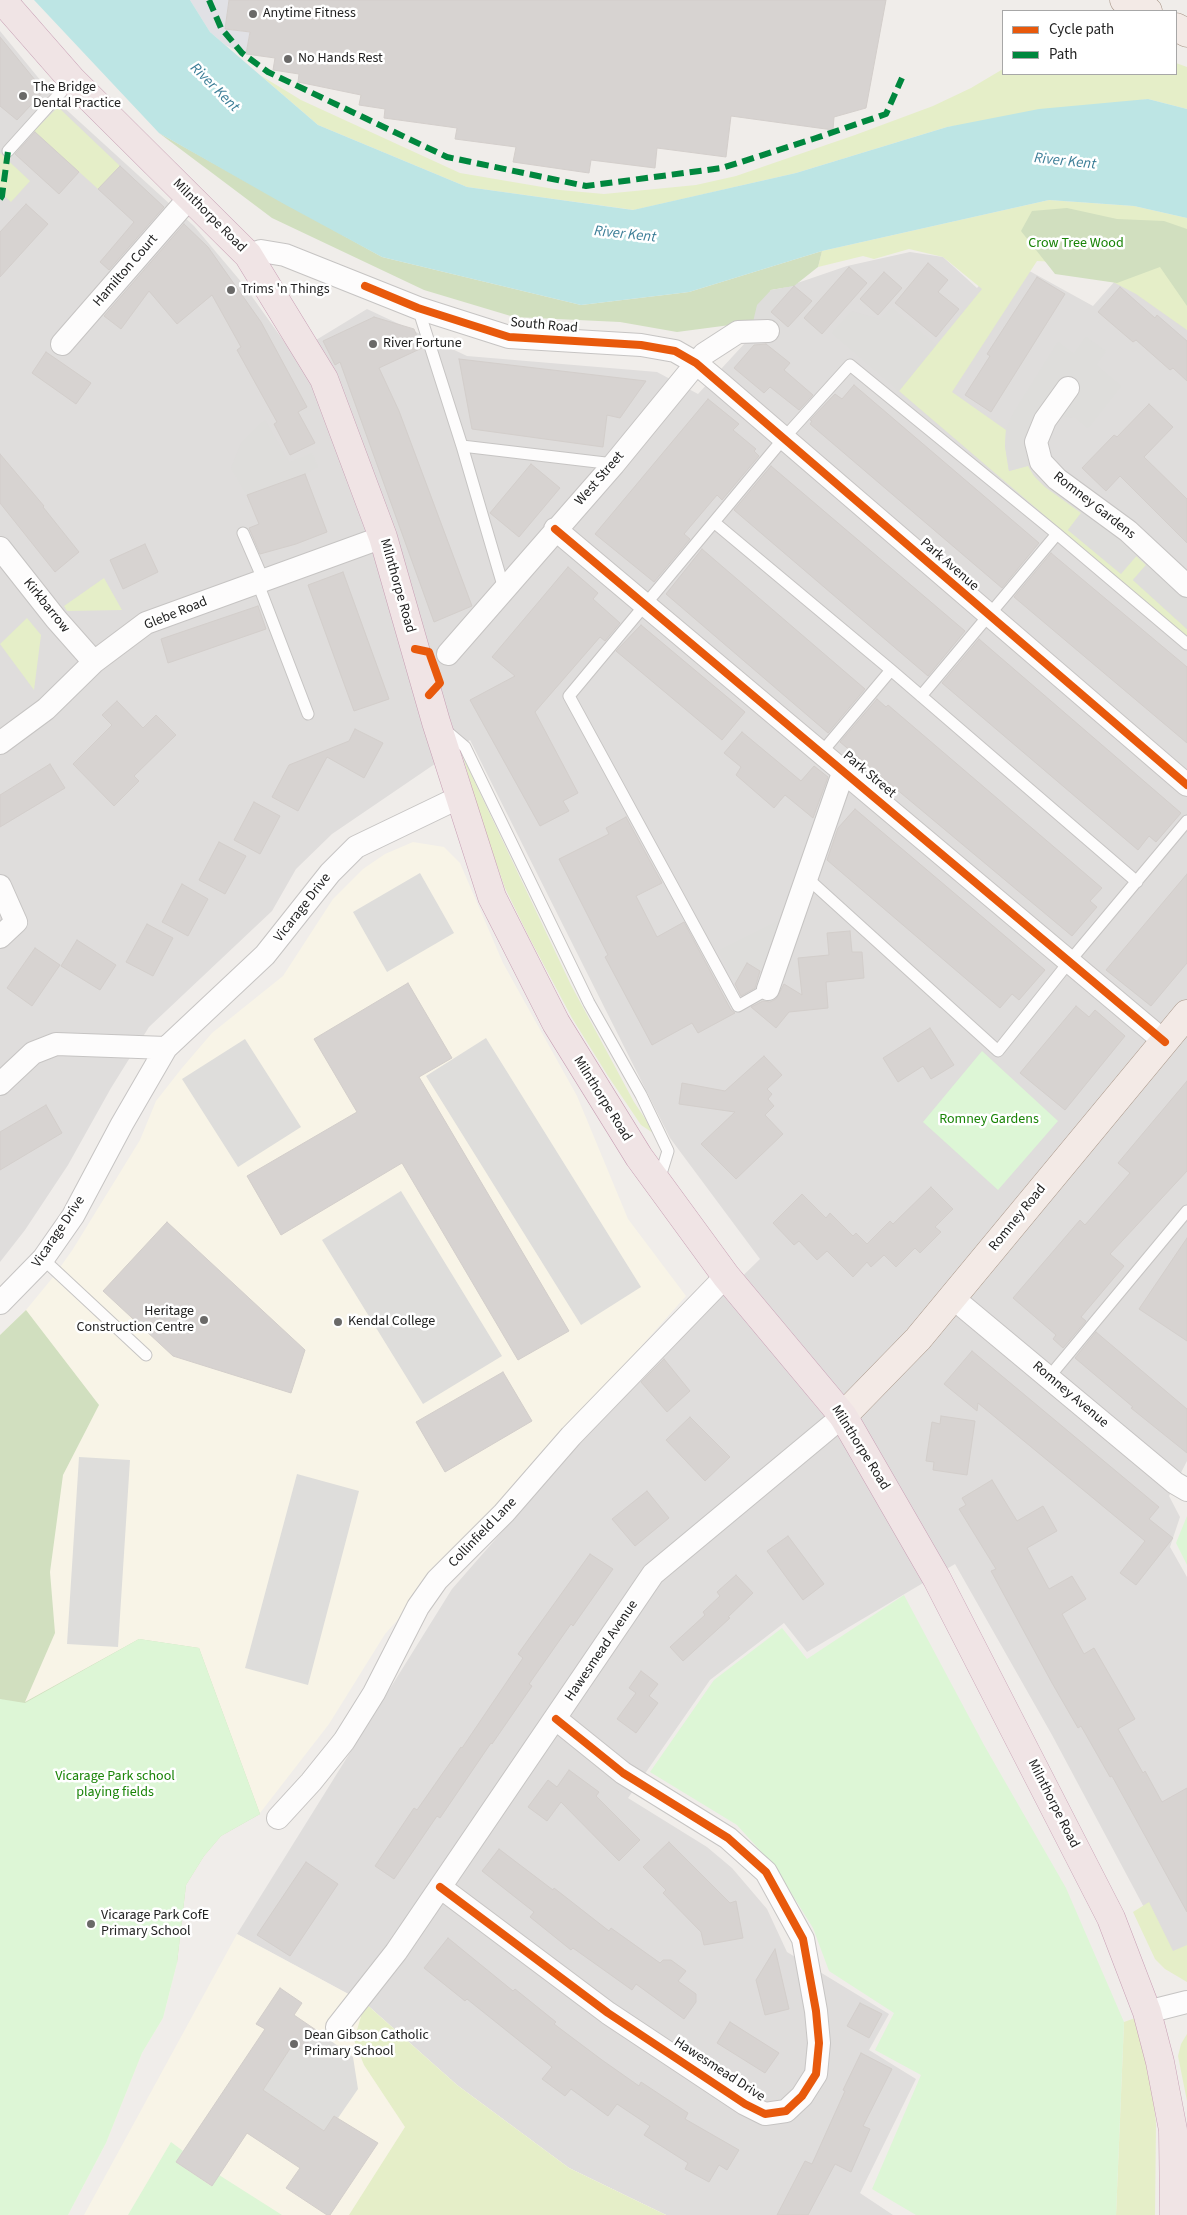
<!DOCTYPE html>
<style>
body{margin:0}
#map{position:relative;width:1187px;height:2215px;overflow:hidden;background:#f0edea;font-family:"Source Sans 3",sans-serif}
canvas{display:block}
.legend{position:absolute;left:1002px;top:10px;width:175px;height:65px;box-sizing:border-box;background:#fff;border:1px solid #a7a7a7;margin:0;padding:6px 9px;list-style:none;font-size:15px;color:#222}
.legend li{display:flex;align-items:center;gap:10px;height:25px}
.legend b{width:25px;border:1px solid #a7a7a7}
</style>
<div id="map">
<canvas width="1187" height="2215"></canvas>
<ul class="legend">
<li><b style="height:6px;background:#e8590c"></b>Cycle path</li>
<li><b style="height:6px;background:#00873e"></b>Path</li>
</ul>
</div>
<script>
const ctx = document.querySelector('canvas').getContext('2d');
ctx.lineJoin = 'round';
function fillPath(path, color) { ctx.fillStyle = color; ctx.fill(path, 'evenodd'); }
const poly = rows => new Path2D(rows.map(r => 'M' + r).join(''));
function strokePath(path, color, width, dash) { ctx.strokeStyle = color; ctx.lineWidth = width; ctx.lineCap = dash ? 'butt' : 'round'; ctx.setLineDash(dash || []); ctx.stroke(path); }
function write(font, color, halo, rows, align = 'center') {
  ctx.font = font + ' "Source Sans 3",sans-serif'; ctx.lineWidth = 5; ctx.setLineDash([]); ctx.textBaseline = 'middle'; ctx.strokeStyle = halo; ctx.fillStyle = color; for (const [text, x, y, turn = 0] of rows) {
    ctx.save(); ctx.translate(x, y); ctx.rotate((+turn || 0) * Math.PI / 180); ctx.textAlign = isNaN(turn) ? turn : align; if (halo) ctx.strokeText(text, 0, 0); ctx.fillText(text, 0, 0); ctx.restore();
  }
}
const residential = poly([
 [0,31,59,103,194,226,243,284,293,354,367,309,467,356,657,372,698,394,745,343,754,309,774,291,847,266,910,252,943,257,977,288,1004,257,1093,306,1123,272,1187,320,1187,1461,1169,1496,1180,1517,1170,1547,1187,1577,1187,1948,1170,1956,1052,1735,955,1564,807,1652,784,1623,710,1680,628,1798,707,1847,732,1868,767,1909,787,1952,889,2014,869,2050,916,2079,860,2193,893,2215,666,2215,569,2168,457,2085,365,2003,237,1934,452,1589,624,1392,760,1259,670,1138,470,740,332,834,296,869,272,911,149,1027,111,1088,68,1165,25,1230,0,1262]
]);
const education = poly([
 [413,842,444,847,460,863,503,963,577,1096,628,1219,686,1296,385,1634,329,1724,260,1813,221,1836,204,1856,186,1885,177,1963,163,2018,142,2053,106,2143,68,2215,0,2215,0,1335,26,1310,54,1276,73,1249,140,1140,156,1101,182,1068,212,1033,283,976,333,899,363,869,385,854],
 [237,1934,365,2003,457,2085,569,2168,666,2215,84,2215]
]);
const grass = poly([
 [1176,63,1187,67,1187,109,1148,99,947,127,796,173,634,210,467,187,318,125,260,75,301,100,460,173,560,190,604,194,696,185,736,176,855,135,933,106,971,88,1003,69,1003,74,1176,74],
 [58,107,120,166,98,189,34,131],
 [0,153,30,181,11,202,0,192],
 [1049,200,1134,206,1187,218,1187,330,1136,294,1077,263,1037,261,952,392,1006,430,1005,446,1009,471,1028,466,1034,476,1045,487,1081,513,1068,530,1120,573,1136,556,1146,565,1133,580,1187,629,1187,637,899,391,982,289,943,257,909,249,874,259,863,256,818,267,822,251],
 [104,578,122,610,67,611,64,606],
 [27,618,41,635,34,690,0,644],
 [463,757,571,985,634,1102,656,1135,641,1125,608,1076,572,1018,529,937,505,888,479,814],
 [1149,1902,1173,1951,1187,1945,1187,1982,1165,1969,1155,1959,1133,1912],
 [365,2003,457,2085,569,2168,666,2215,349,2215,405,2127,364,2065,354,2040],
 [1138,2017,1146,2034,1156,2123,1155,2215,1116,2215,1124,2022],
 [1187,2034,1187,2101,1178,2056,1181,2044]
]);
const forest = poly([
 [159,133,382,257,581,305,689,292,822,251,818,267,794,286,771,290,753,322,677,332,620,322,514,317,424,290,272,218],
 [1067,208,1117,219,1164,221,1187,229,1187,306,1160,267,1117,283,1055,274,1021,231,1032,211],
 [26,1310,99,1405,63,1475,50,1572,55,1633,25,1702,139,1639,199,1648,260,1814,221,1836,204,1856,186,1885,177,1963,137,1935,63,1742,0,1699,0,1335]
]);
const park = poly([
 [982,1051,1058,1121,998,1190,923,1122],
 [1187,1516,1187,1565,1176,1543],
 [904,1595,984,1745,1066,1888,1124,2022,1116,2215,916,2215,872,2189,921,2075,875,2050,894,2013,829,1971,813,1928,775,1867,737,1825,650,1772,714,1680,782,1628,807,1659],
 [139,1639,199,1648,260,1814,221,1836,204,1856,186,1885,177,1963,163,2018,142,2053,106,2143,68,2215,0,2215,0,1699,25,1703],
 [171,2142,183,2151,176,2162,211,2186,219,2175,282,2215,128,2215]
]);
const parking = poly([
 [794,286,771,312,768,331,753,322,757,305,771,290],
 [892,308,936,345,899,391,832,333,852,311,880,319],
 [1086,337,1106,351,1096,365,1121,386,1088,428,1076,418,1064,417,1045,420,1041,462,1009,471,1005,446,1006,430,1013,414,1058,342,1074,354],
 [265,420,289,462,312,453,318,467,305,474,247,495,231,468,241,443],
 [1089,503,1144,547,1121,574,1068,530],
 [1154,556,1187,586,1187,629,1133,580],
 [420,873,454,933,387,972,353,912],
 [780,920,761,971,747,963,736,981,718,951],
 [486,1038,641,1287,581,1325,426,1076],
 [245,1039,301,1127,238,1167,182,1079],
 [401,1191,502,1356,423,1404,322,1240],
 [79,1457,130,1460,118,1647,67,1644],
 [297,1474,359,1491,308,1685,245,1668],
 [316,2030,353,2057,358,2089,338,2118,334,2116,324,2131,263,2090,293,2044,303,2050]
]);
const plaza = poly([
 [190,0,229,0,225,29,250,32,246,54,225,45,210,32]
]);
const water = poly([
 [34,0,190,0,210,32,318,125,467,187,633,210,796,173,947,127,1039,109,1148,99,1187,109,1187,218,1134,206,1049,200,822,251,689,292,581,305,382,257,284,204,159,133]
]);
const building = poly([
 [229,0,886,0,866,108,834,117,833,130,731,116,726,157,657,148,655,168,591,160,589,173,513,162,516,147,455,139,457,128,384,118,385,109,359,105,361,95,298,82,299,74,273,70,275,58,246,54,250,32,225,29,229,0],
 [0,37,44,91,17,120,0,106,0,37],
 [35,132,79,172,59,194,15,154,35,132],
 [120,166,164,207,109,270,100,262,134,222,98,189,120,166],
 [26,204,48,224,0,277,0,232,26,204],
 [184,224,208,247,261,322,307,407,298,412,315,443,290,455,274,424,277,422,237,350,241,347,212,295,177,324,149,291,121,329,104,316,184,224],
 [928,263,948,280,938,292,959,309,936,337,895,303,928,263],
 [849,267,867,283,822,334,804,318,849,267],
 [884,272,902,288,878,315,860,299,884,272],
 [1037,277,1065,294,991,412,965,395,990,356,987,354,1037,277],
 [794,286,812,301,788,327,771,312,794,286],
 [1120,287,1155,318,1157,315,1187,341,1187,381,1173,368,1170,370,1136,340,1133,342,1098,312,1120,287],
 [374,317,414,329,422,348,379,368,399,411,472,606,434,622,340,362,335,365,323,341,374,317],
 [766,344,790,363,784,370,813,395,799,410,770,387,764,393,734,368,754,345,766,344],
 [46,352,91,383,76,404,32,373,46,352],
 [459,359,646,381,620,418,607,415,603,447,472,429,459,359],
 [854,385,1039,543,1002,588,810,424,812,421,810,420,835,394,842,399,854,385],
 [708,399,739,424,733,430,756,449,754,451,759,456,722,500,717,495,684,534,690,539,654,582,595,534,708,399],
 [1149,404,1173,427,1144,457,1187,499,1187,543,1120,476,1106,491,1082,468,1114,435,1117,437,1149,404],
 [0,454,44,506,43,507,79,552,55,572,0,503,0,454],
 [531,464,560,488,519,537,490,513,531,464],
 [771,466,965,631,928,676,734,510,771,466],
 [305,474,327,532,296,544,260,554,249,528,259,524,247,495,305,474],
 [145,544,158,572,123,589,110,560,145,544],
 [702,549,865,689,828,733,666,594,702,549],
 [1051,553,1187,667,1187,743,1014,597,1051,553],
 [568,567,598,593,593,599,620,623,605,641,600,637,535,712,578,793,563,801,569,811,540,826,470,700,515,676,492,657,568,567],
 [343,572,389,699,354,711,308,585,343,572],
 [258,606,266,629,168,663,161,639,258,606],
 [641,625,745,712,722,740,616,651,641,625],
 [979,639,1181,813,1156,842,1149,836,1138,850,942,683,979,639],
 [877,699,886,707,888,705,1102,888,1090,901,1097,907,1072,936,840,742,877,699],
 [117,701,143,728,156,715,176,735,134,776,139,781,114,806,73,764,112,725,102,715,117,701],
 [355,729,383,743,364,778,327,757,298,811,272,797,289,765,349,741,355,729],
 [742,732,801,781,814,766,828,777,813,818,785,795,774,808,736,775,741,767,724,753,742,732],
 [50,764,65,788,0,827,0,795,50,764],
 [254,802,280,816,260,854,234,840,254,802],
 [855,809,1045,970,1019,1000,1012,994,1000,1008,827,860,838,828,855,809],
 [626,817,662,883,636,896,657,937,684,922,731,1010,735,1013,698,1033,692,1023,652,1045,605,957,608,955,559,859,609,834,606,828,626,817],
 [219,842,246,856,225,894,199,880,219,842],
 [1187,874,1187,963,1151,1006,1106,970,1187,874],
 [182,884,208,899,188,936,162,922,182,884],
 [147,924,173,938,153,976,126,962,147,924],
 [850,931,852,952,862,952,864,978,826,982,828,1008,789,1012,776,1028,751,1007,763,1001,770,1002,776,999,784,984,802,995,798,958,829,955,827,933,850,931],
 [77,940,116,965,100,990,61,966,77,940],
 [35,948,60,965,32,1006,7,988,35,948],
 [747,963,760,971,755,988,741,996,735,984,747,963],
 [408,983,452,1058,419,1077,569,1331,518,1360,402,1163,281,1235,247,1176,357,1112,314,1039,408,983],
 [1076,1006,1089,1017,1095,1010,1125,1036,1065,1110,1020,1073,1076,1006],
 [930,1028,954,1065,931,1079,923,1066,898,1082,883,1058,930,1028],
 [764,1056,782,1075,767,1089,772,1094,768,1099,774,1106,765,1115,783,1134,736,1179,701,1144,735,1112,679,1104,682,1083,725,1091,764,1056],
 [1187,1081,1187,1171,1110,1254,1124,1266,1081,1317,1086,1321,1063,1348,1053,1339,1056,1335,1013,1298,1080,1220,1085,1225,1130,1173,1118,1163,1187,1081],
 [46,1105,62,1133,0,1170,0,1132,46,1105],
 [931,1187,953,1209,935,1227,941,1232,920,1253,915,1248,896,1267,884,1255,871,1267,867,1262,853,1277,827,1251,817,1260,799,1241,794,1245,773,1223,802,1194,826,1218,830,1213,853,1236,856,1233,867,1244,890,1221,893,1224,931,1187],
 [167,1222,305,1350,291,1393,173,1356,103,1291,167,1222],
 [1187,1238,1187,1341,1139,1309,1187,1238],
 [1096,1332,1187,1409,1187,1453,1131,1408,1133,1407,1075,1358,1096,1332],
 [972,1351,1159,1507,1149,1519,1173,1538,1136,1585,1120,1573,1145,1541,978,1403,977,1411,944,1384,972,1351],
 [664,1359,690,1391,667,1412,641,1382,664,1359],
 [503,1372,532,1421,445,1472,416,1422,503,1372],
 [941,1416,975,1421,967,1475,933,1470,934,1462,926,1461,932,1422,940,1424,941,1416],
 [690,1417,730,1457,705,1481,666,1440,690,1417],
 [992,1480,1017,1521,1043,1506,1057,1531,1027,1548,1049,1589,1072,1576,1086,1599,1062,1614,1084,1654,1094,1648,1135,1719,1118,1729,1143,1773,1145,1771,1162,1802,1187,1788,1187,1912,1112,1776,1110,1777,1081,1726,1078,1728,1052,1683,991,1571,996,1569,959,1509,966,1505,962,1498,992,1480],
 [647,1491,669,1518,635,1546,612,1519,647,1491],
 [788,1536,824,1584,803,1600,767,1551,788,1536],
 [590,1554,613,1569,573,1626,571,1624,529,1684,532,1686,492,1744,491,1743,440,1818,437,1816,394,1879,375,1866,414,1808,417,1810,461,1747,462,1748,523,1658,518,1654,590,1554],
 [736,1575,753,1593,728,1617,730,1618,683,1661,670,1647,705,1615,703,1612,720,1596,717,1592,736,1575],
 [641,1671,658,1684,649,1696,658,1703,636,1733,617,1719,636,1693,629,1688,641,1671],
 [569,1770,599,1792,596,1796,640,1840,619,1861,561,1802,547,1821,528,1807,548,1780,557,1787,569,1770],
 [669,1842,730,1903,736,1901,743,1938,704,1945,701,1932,663,1893,666,1890,643,1867,669,1842],
 [499,1849,553,1890,554,1888,609,1931,611,1928,660,1963,663,1960,671,1960,686,1971,678,1981,696,1994,696,2002,684,2019,636,1984,632,1990,573,1948,571,1950,530,1917,534,1912,482,1871,499,1849],
 [306,1862,338,1884,290,1956,257,1935,306,1862],
 [448,1938,513,1991,515,1989,556,2022,554,2024,602,2060,639,2086,641,2082,688,2113,685,2119,739,2150,727,2170,719,2165,709,2182,685,2169,688,2163,644,2135,650,2126,617,2104,608,2116,571,2089,565,2096,542,2079,552,2067,467,1999,465,2001,424,1968,448,1938],
 [775,1949,789,2009,765,2015,756,1980,775,1949],
 [280,1988,302,2003,294,2015,316,2030,303,2050,293,2044,263,2090,324,2131,334,2116,378,2143,330,2215,327,2215,286,2188,300,2168,247,2133,212,2186,176,2162,265,2029,256,2024,280,1988],
 [860,2003,882,2014,869,2038,847,2026,860,2003],
 [730,2022,779,2053,765,2073,717,2043,730,2022],
 [861,2053,892,2069,863,2126,870,2129,851,2172,835,2164,808,2215,777,2215,805,2161,812,2164,845,2091,843,2090,861,2053]
]);
const service = poly([
 [8,151,72,80],
 [418,308,462,446,504,589],
 [462,446,614,464],
 [715,523,891,670,1137,882],
 [243,533,263,579],
 [257,581,308,714],
 [921,696,1057,534],
 [445,730,465,747,589,1003,641,1095,668,1151,659,1180],
 [822,752,891,670],
 [806,877,998,1051,1069,962,1187,821],
 [768,989,738,1006,569,696,784,438,850,365,1057,534,1187,644],
 [43,1259,146,1355],
 [1049,1377,1187,1211]
]);
const minor = poly([
 [248,255,261,251,285,255,418,308,509,337,641,345,675,351,696,363,721,384,1187,785],
 [62,344,190,197],
 [1068,388,1045,420,1036,442,1041,462,1057,479,1128,531,1187,586],
 [555,529,1165,1042],
 [0,548,56,619,94,662],
 [448,654,614,464,704,354,738,332,768,331],
 [0,743,46,709,94,662,146,623,383,537],
 [0,886,16,922,0,937],
 [768,989,844,770],
 [0,1084,33,1053,56,1044,166,1048],
 [953,1298,1175,1483,1187,1490],
 [0,1303,43,1259,73,1216,122,1124,166,1048,265,955,330,873,356,847,460,797],
 [278,1818,311,1782,344,1741,374,1693,418,1607,437,1580,504,1513,571,1436,726,1276],
 [440,1887,608,2013,745,2104,765,2114,786,2111,802,2096,816,2074,819,2043,816,2011,803,1939,766,1872,728,1838,623,1773,556,1719],
 [1147,2012,1187,2002],
 [337,2027,396,1952,653,1574,843,1416]
]);
const primary = poly([
 [1124,0,1148,11],
 [1176,27,1187,33],
 [843,1416,918,1339,1187,1014]
]);
const trunk = poly([
 [2,0,72,80,248,255,324,379,383,537,436,722,492,897,556,1023,639,1157,726,1276,843,1416,937,1579,1111,1918,1147,2012,1160,2062,1173,2130,1174,2215]
]);
const quiet = poly([
 [209,0,221,28,242,53,268,72,447,157,586,186,722,168,813,139,886,114,902,78],
 [0,199,2,196,8,151]
]);
const cycleway = poly([
 [365,286,418,308,509,337,641,345,675,351,696,363,1187,785],
 [555,529,1165,1042],
 [415,649,429,652,440,683,429,695],
 [440,1887,608,2013,745,2104,765,2114,786,2111,802,2096,816,2074,819,2043,816,2011,803,1939,766,1872,728,1838,623,1773,556,1719]
]);
const markers = [
 [253,14,5,"#6a6968"],
 [288,59,5,"#6a6968"],
 [23,96,5,"#6a6968"],
 [231,290,5,"#6a6968"],
 [373,344,5,"#6a6968"],
 [204,1320,5,"#6a6968"],
 [338,1322,5,"#6a6968"],
 [91,1924,5,"#6a6968"],
 [294,2044,5,"#6a6968"]
];
const poiNames = [
 ["Anytime Fitness",263,14],
 ["No Hands Rest",298,59],
 ["The Bridge",33,88],
 ["Dental Practice",33,104],
 ["Trims 'n Things",241,290],
 ["River Fortune",383,344],
 ["Heritage",194,1312,"right"],
 ["Construction Centre",194,1328,"right"],
 ["Kendal College",348,1322],
 ["Vicarage Park CofE",101,1916],
 ["Primary School",101,1932],
 ["Dean Gibson Catholic",304,2036],
 ["Primary School",304,2052]
];
const streetNames = [
 ["Milnthorpe Road",209,216,45],
 ["Hamilton Court",126,271,-49],
 ["South Road",544,326,5],
 ["West Street",600,479,-49],
 ["Romney Gardens",1094,506,38],
 ["Park Avenue",949,565,41],
 ["Milnthorpe Road",397,586,74],
 ["Kirkbarrow",46,606,51],
 ["Glebe Road",176,614,-22],
 ["Park Street",869,775,40],
 ["Vicarage Drive",303,908,-52],
 ["Milnthorpe Road",602,1099,58],
 ["Romney Road",1018,1218,-51],
 ["Vicarage Drive",59,1232,-56],
 ["Romney Avenue",1070,1395,40],
 ["Milnthorpe Road",860,1448,58],
 ["Collinfield Lane",483,1533,-46],
 ["Hawesmead Avenue",602,1651,-56],
 ["Milnthorpe Road",1053,1804,63],
 ["Hawesmead Drive",719,2070,33]
];
const parkNames = [
 ["Crow Tree Wood",1076,244],
 ["Romney Gardens",989,1120],
 ["Vicarage Park school",115,1777],
 ["playing fields",115,1793]
];
const waterNames = [
 ["River Kent",214,88,45],
 ["River Kent",1065,162,6],
 ["River Kent",625,235,6]
];
fillPath(residential, '#dfdddc');
fillPath(education, '#f8f4e7');
fillPath(grass, '#e5eec8');
fillPath(forest, '#d1dfbf');
fillPath(park, '#ddf6d6');
fillPath(parking, '#dedddb');
fillPath(plaza, '#e1e1e5');
fillPath(water, '#bde5e4');
fillPath(building, '#d7d3d1');
strokePath(building, '#d3cecb', 1);
strokePath(service, '#c6c4c3', 13);
strokePath(minor, '#c6c4c3', 24);
strokePath(primary, '#a79486', 29);
strokePath(trunk, '#c79fb4', 29);
strokePath(service, '#fdfcfc', 11);
strokePath(minor, '#fdfcfc', 22);
strokePath(primary, '#f3eae6', 28);
strokePath(trunk, '#f0e4e5', 28);
strokePath(quiet, '#00873e', 6, [12, 6]);
strokePath(cycleway, '#e8590c', 8);
for (const [x, y, r, color] of markers) { const dot = new Path2D(); dot.arc(x, y, r, 0, 2 * Math.PI); ctx.fillStyle = color; ctx.fill(dot); strokePath(dot, '#fff', 2); }
write('14px', '#222', '#fff', poiNames, 'left');
write('14px', '#222', '#fff', streetNames);
write('14px', '#198407', '#fff', parkNames);
write('italic 15px', '#3c7e97', '#fff', waterNames);
</script>
